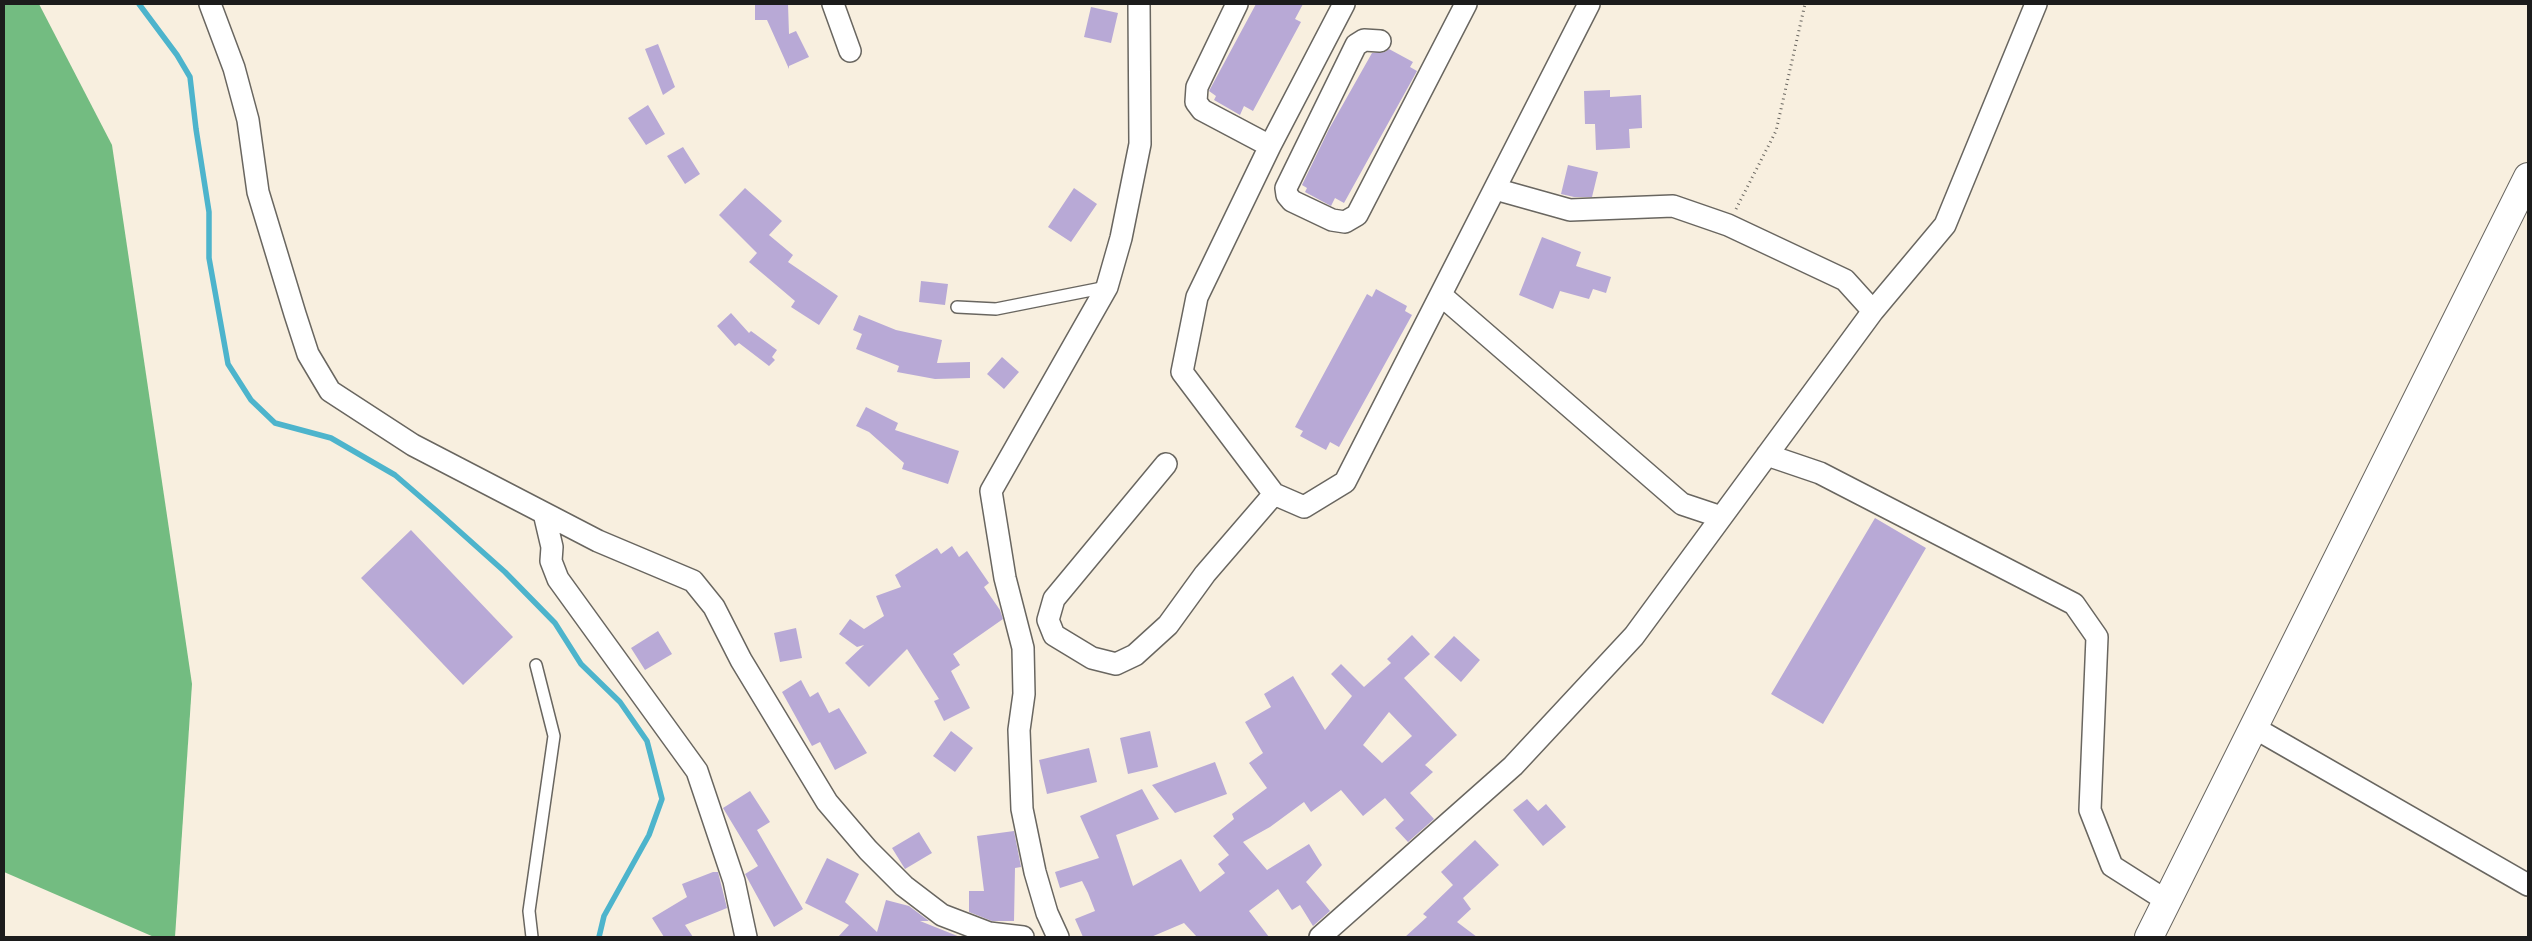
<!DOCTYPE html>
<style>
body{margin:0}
#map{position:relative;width:2532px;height:941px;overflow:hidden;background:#f8efdf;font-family:Cardo,serif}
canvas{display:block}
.frame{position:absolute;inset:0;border:5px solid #1c1c1c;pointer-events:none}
</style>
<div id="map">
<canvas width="2532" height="941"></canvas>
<div class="frame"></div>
</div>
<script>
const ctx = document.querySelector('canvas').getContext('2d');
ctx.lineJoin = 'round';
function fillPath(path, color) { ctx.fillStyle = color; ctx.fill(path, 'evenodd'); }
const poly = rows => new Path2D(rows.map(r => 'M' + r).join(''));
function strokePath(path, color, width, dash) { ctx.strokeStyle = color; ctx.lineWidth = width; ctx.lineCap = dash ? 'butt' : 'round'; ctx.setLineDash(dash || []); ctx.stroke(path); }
const forest = poly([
 [4,4,39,4,112,145,192,684,175,937,154,937,4,872]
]);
const stream = poly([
 [139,4,177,55,190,77,196,129,209,212,209,258,228,364,251,400,275,423,331,438,395,475,439,513,505,572,555,623,581,664,620,702,647,741,662,799,649,835,604,916,599,937]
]);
const building = poly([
 [755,4,788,4,789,34,796,31,809,57,789,66,789,69,767,20,755,20],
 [1256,4,1303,4,1295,19,1301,22,1253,111,1244,106,1240,115,1214,100,1216,96,1209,91],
 [1091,7,1118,13,1111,43,1084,37],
 [658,44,675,87,663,95,645,49],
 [1389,49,1413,62,1410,67,1417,71,1344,203,1335,198,1331,206,1305,192,1307,188,1302,185,1329,129,1372,53,1385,52],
 [1610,90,1610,97,1641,95,1642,128,1629,129,1630,148,1596,150,1595,124,1585,124,1584,91],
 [648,105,665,134,646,145,628,118],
 [683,147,700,174,685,184,667,156],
 [1568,165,1598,172,1592,197,1574,197,1561,194],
 [745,188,782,221,769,235,793,255,788,262,838,296,819,325,791,307,795,301,749,262,757,253,719,215],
 [1074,188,1097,204,1071,242,1048,227],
 [1542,237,1581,252,1576,266,1611,277,1606,293,1593,289,1589,299,1560,291,1553,309,1519,295],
 [921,281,948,284,945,305,919,302],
 [1376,289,1407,306,1405,311,1412,315,1339,447,1330,442,1326,450,1300,436,1303,431,1295,427,1367,294,1372,297],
 [731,313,749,333,751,331,777,350,772,357,775,360,769,366,739,343,735,346,717,326],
 [859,315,896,330,942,340,937,363,970,362,970,378,935,379,897,372,899,366,856,349,862,334,853,330],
 [1002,357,1019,372,1004,389,987,374],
 [866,407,898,423,895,430,959,451,948,484,902,469,904,463,869,432,856,426],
 [1875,518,1926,548,1823,724,1771,694],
 [411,530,513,637,463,685,361,578],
 [952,546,959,557,967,551,989,583,984,587,1000,610,1003,619,953,654,960,665,951,671,970,708,944,721,934,701,939,699,907,649,869,687,845,663,864,645,857,647,839,634,850,619,864,629,884,616,876,596,901,587,895,575,937,548,941,554],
 [796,628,802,658,780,662,774,633],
 [658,631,672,654,645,670,631,648],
 [1412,635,1430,654,1404,678,1457,735,1425,765,1433,772,1410,793,1434,819,1408,842,1395,828,1404,820,1385,798,1363,816,1341,790,1311,812,1304,802,1270,827,1243,842,1267,870,1309,844,1322,865,1306,882,1330,911,1313,926,1300,905,1292,910,1278,889,1249,911,1269,937,1197,937,1184,923,1151,937,1083,937,1075,919,1095,911,1088,893,1082,881,1060,888,1055,872,1099,858,1080,816,1142,789,1159,819,1116,835,1133,886,1181,859,1200,892,1225,873,1218,864,1229,855,1213,836,1234,819,1232,814,1267,788,1249,763,1263,753,1245,722,1271,707,1264,694,1293,676,1325,730,1352,696,1331,674,1341,664,1364,687,1391,663,1387,659],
 [1389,712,1412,736,1382,763,1363,745],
 [1454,636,1480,660,1461,682,1434,657],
 [801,680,810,697,818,692,829,713,839,708,867,753,835,770,820,742,812,746,782,692],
 [951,731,973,748,955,772,933,756],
 [1150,731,1158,767,1128,774,1120,738],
 [1089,748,1097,782,1047,794,1039,760],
 [1215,762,1227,794,1175,813,1152,785],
 [750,791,770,822,757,830,803,909,774,927,745,874,758,866,723,808],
 [1527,799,1538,811,1546,804,1566,827,1543,846,1513,810],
 [1014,831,1021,867,1015,868,1014,921,992,921,969,912,969,891,984,891,977,836],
 [919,832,932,853,905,869,892,848],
 [1475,840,1499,865,1463,898,1471,909,1457,922,1477,937,1405,937,1427,917,1423,914,1453,885,1441,872],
 [827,858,859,874,845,902,877,932,886,900,909,906,929,921,920,921,960,937,838,937,849,925,805,903],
 [713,872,718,872,727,908,685,925,693,937,664,937,652,918,687,897,682,884]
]);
const path = poly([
 [1736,209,1776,131,1805,4]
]);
const service = poly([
 [957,307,996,309,1107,287],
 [532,937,529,911,554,736,536,665]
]);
const minor = poly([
 [210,4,234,68,248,120,258,192,295,314,308,354,330,391,413,445,598,541,693,581,714,607,741,660,827,802,868,850,904,886,942,915,989,933,1023,937],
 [833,4,850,51],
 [1237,4,1197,87,1196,102,1202,110,1270,146],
 [1344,4,1270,146,1197,297,1182,372,1274,494,1304,507,1345,482,1589,4],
 [1380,41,1364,40,1356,45,1286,188,1287,195,1292,201,1332,220,1345,222,1357,215,1466,4],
 [1495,189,1570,210,1673,206,1728,225,1845,280,1873,311],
 [1442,296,1682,504,1721,517],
 [1767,455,1820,473,2074,604,2097,637,2090,810,2112,866,2167,901],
 [1166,464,1054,599,1048,620,1054,635,1092,658,1116,664,1135,655,1168,625,1205,574,1274,494],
 [544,513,552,547,551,561,558,579,697,771,734,881,746,937],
 [2253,727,2528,885],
 [1058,937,1047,913,1035,872,1022,809,1019,730,1024,694,1023,648,1005,578,991,491,1107,287,1121,238,1140,144,1139,4],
 [1320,937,1513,766,1634,636,1873,311,1945,225,2036,4]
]);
const primary = poly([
 [2149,937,2528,177]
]);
fillPath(forest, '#73bc81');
strokePath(stream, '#4db4cc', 5.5);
fillPath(building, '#b8a9d6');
strokePath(service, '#696660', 14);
strokePath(minor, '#696660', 24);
strokePath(primary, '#696660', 30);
strokePath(path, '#696660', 3, [1, 4]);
strokePath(service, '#fff', 11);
strokePath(minor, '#fff', 21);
strokePath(primary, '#fff', 28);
</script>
